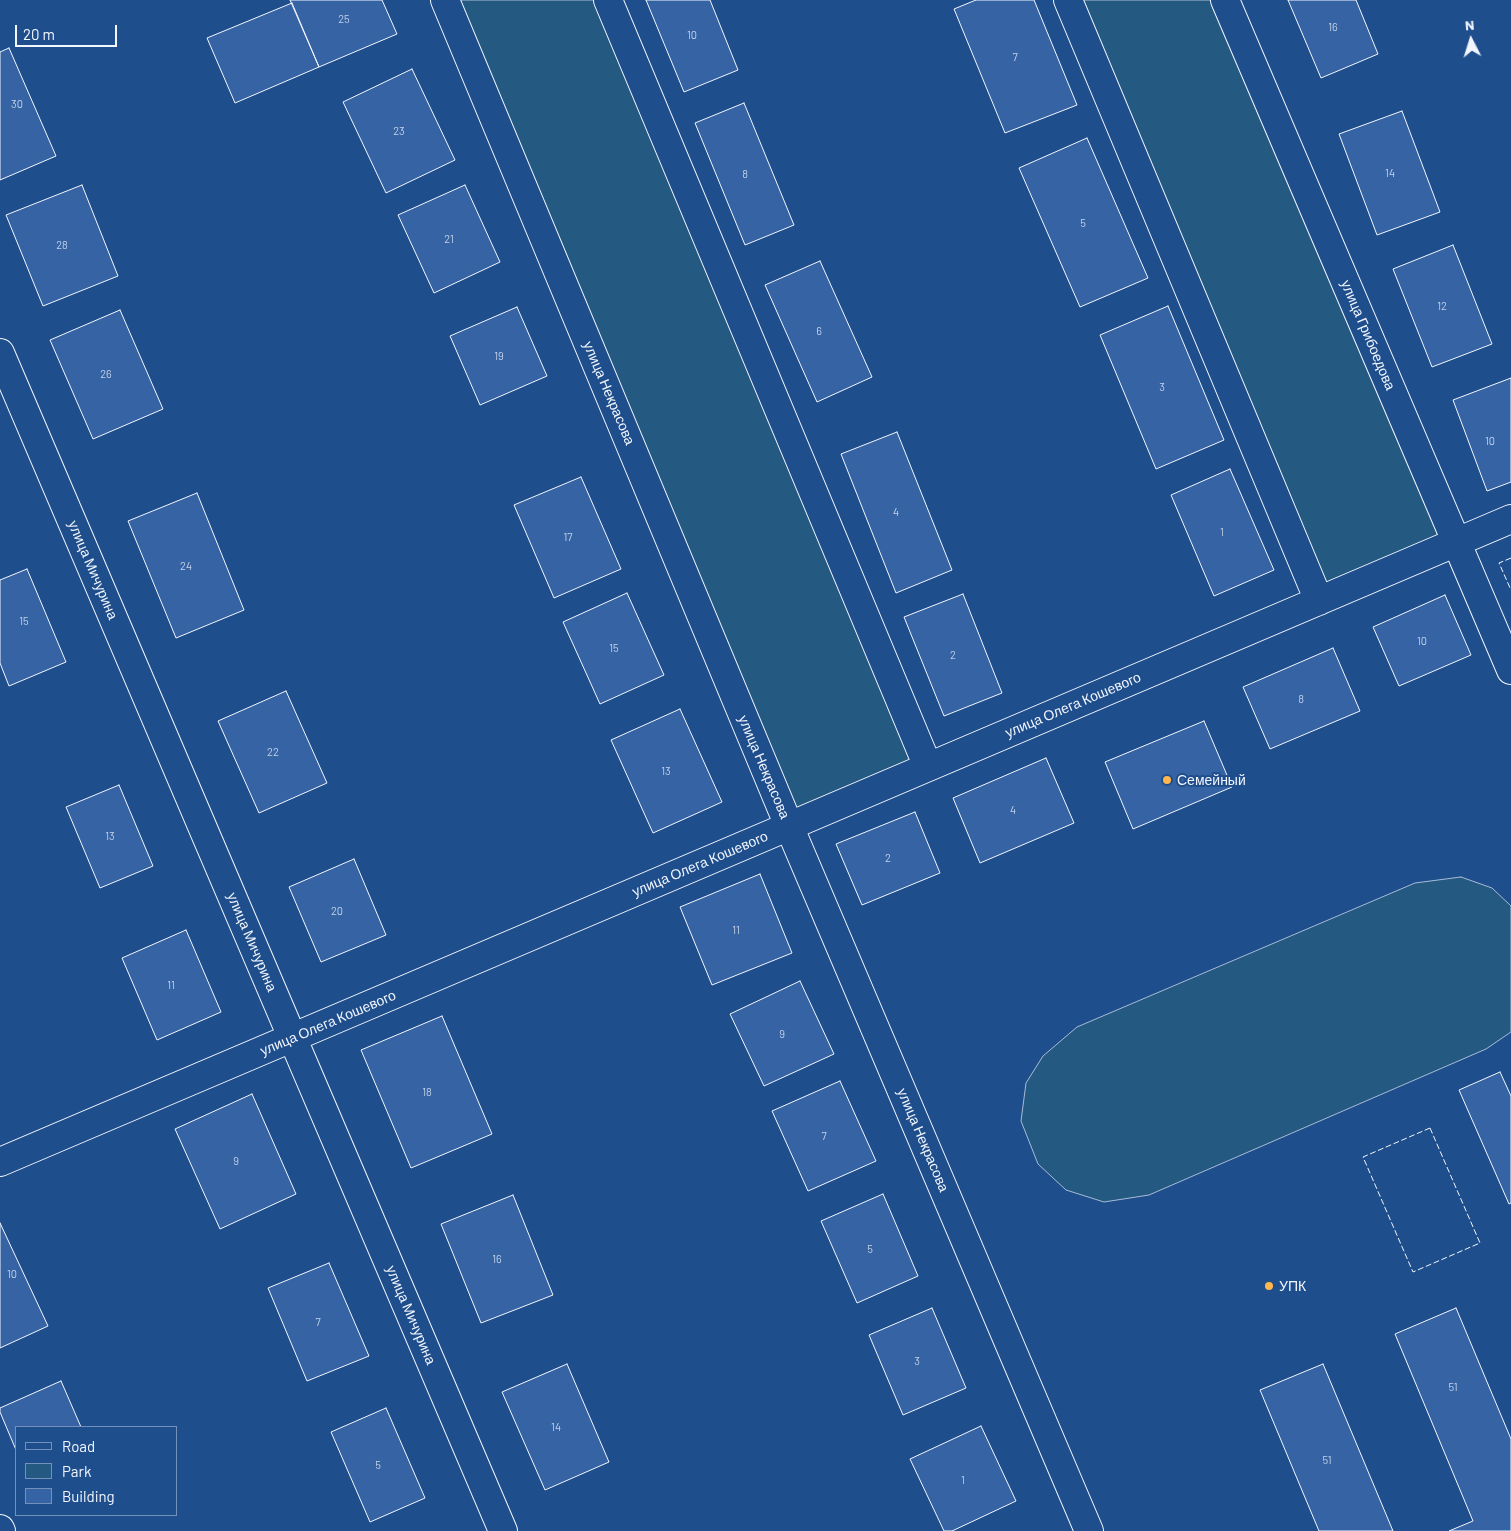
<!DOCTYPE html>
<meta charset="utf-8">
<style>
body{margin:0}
#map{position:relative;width:1511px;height:1531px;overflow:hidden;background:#1f4e8c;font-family:Barlow,sans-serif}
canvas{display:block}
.legend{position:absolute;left:15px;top:1426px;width:162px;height:90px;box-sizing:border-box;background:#1f4e8c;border:1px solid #7391ba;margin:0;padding:6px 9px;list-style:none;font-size:15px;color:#f2f6ff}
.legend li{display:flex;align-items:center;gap:10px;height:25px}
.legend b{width:25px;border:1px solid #7391ba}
.north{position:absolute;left:1446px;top:15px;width:50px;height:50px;-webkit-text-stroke:4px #1f4e8c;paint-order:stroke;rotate:355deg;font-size:14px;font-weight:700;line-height:20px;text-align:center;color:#f2f6ff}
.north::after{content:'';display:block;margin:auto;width:18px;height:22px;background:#f2f6ff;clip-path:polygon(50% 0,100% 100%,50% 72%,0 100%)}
.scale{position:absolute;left:15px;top:25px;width:102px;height:22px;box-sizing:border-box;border:2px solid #f2f6ff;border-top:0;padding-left:6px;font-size:15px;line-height:18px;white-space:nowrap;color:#f2f6ff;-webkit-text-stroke:4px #1f4e8c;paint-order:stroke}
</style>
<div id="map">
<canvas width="1511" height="1531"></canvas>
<ul class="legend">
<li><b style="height:6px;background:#1f4e8c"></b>Road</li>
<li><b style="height:14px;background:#245a82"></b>Park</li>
<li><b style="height:14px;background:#3563a3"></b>Building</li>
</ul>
<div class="north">N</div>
<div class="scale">20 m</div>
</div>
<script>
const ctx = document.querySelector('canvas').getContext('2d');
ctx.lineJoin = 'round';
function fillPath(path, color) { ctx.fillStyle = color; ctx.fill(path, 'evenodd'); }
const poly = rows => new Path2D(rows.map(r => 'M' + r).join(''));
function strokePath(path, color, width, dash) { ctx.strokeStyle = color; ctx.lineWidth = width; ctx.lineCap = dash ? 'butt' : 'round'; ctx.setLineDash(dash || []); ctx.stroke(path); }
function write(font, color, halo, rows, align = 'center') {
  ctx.font = font + ' Barlow,sans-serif'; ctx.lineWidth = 4; ctx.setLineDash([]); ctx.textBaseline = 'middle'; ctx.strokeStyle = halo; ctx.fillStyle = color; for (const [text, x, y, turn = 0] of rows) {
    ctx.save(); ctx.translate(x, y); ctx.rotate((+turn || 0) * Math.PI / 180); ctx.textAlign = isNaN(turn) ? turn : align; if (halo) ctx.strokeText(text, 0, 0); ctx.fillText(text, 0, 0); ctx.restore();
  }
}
const green = poly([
 [459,0,600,0,916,760,796,810,459,0],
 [1076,0,1216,0,1443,537,1323,587,1076,0],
 [1461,877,1492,888,1511,906,1511,1032,1486,1049,1149,1195,1104,1202,1066,1190,1038,1164,1021,1121,1026,1083,1043,1056,1077,1027,1415,883,1461,877]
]);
const building = poly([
 [290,0,382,0,397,34,319,67,290,0],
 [646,0,710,0,738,70,684,92,646,0],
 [976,0,1034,0,1077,105,1005,133,954,9,976,0],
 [1288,0,1356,0,1378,54,1321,78,1288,0],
 [292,3,319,67,235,103,207,38,292,3],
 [9,48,56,156,0,180,0,52,9,48],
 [412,69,455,160,386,193,343,102,412,69],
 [744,103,794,225,745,245,695,123,744,103],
 [1402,111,1440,212,1377,235,1339,134,1402,111],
 [1087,138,1148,278,1080,307,1019,168,1087,138],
 [82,185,118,276,43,306,6,215,82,185],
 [465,185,500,262,434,293,398,215,465,185],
 [1453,245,1492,344,1432,367,1393,269,1453,245],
 [820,261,872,377,817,402,765,285,820,261],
 [1168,306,1224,440,1156,469,1100,335,1168,306],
 [517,307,547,376,480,405,450,336,517,307],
 [120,310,163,409,93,439,50,340,120,310],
 [1511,378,1511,482,1487,491,1453,400,1511,378],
 [897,432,952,570,896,593,841,454,897,432],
 [1230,469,1274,570,1214,596,1171,495,1230,469],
 [581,477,621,569,554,598,514,505,581,477],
 [197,493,244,610,176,638,128,521,197,493],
 [27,569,66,662,9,686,0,663,0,580,27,569],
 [627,593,664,675,600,704,563,622,627,593],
 [963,594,1002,693,944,716,904,617,963,594],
 [1445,595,1471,655,1399,686,1373,627,1445,595],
 [1333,648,1360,711,1270,749,1243,687,1333,648],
 [286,691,327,783,259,813,218,721,286,691],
 [680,709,722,802,653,833,611,740,680,709],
 [1204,721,1232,787,1133,829,1105,762,1204,721],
 [1046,758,1074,823,980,863,953,798,1046,758],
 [119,785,153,866,100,888,66,807,119,785],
 [915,812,940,873,862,905,836,844,915,812],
 [354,859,386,935,321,962,289,887,354,859],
 [760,874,792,953,712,985,680,907,760,874],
 [186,930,221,1012,157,1040,122,958,186,930],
 [800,981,834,1054,764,1086,730,1014,800,981],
 [442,1016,492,1134,411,1168,361,1050,442,1016],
 [1500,1072,1511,1096,1511,1203,1509,1204,1459,1090,1500,1072],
 [840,1081,876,1161,808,1191,772,1111,840,1081],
 [252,1094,296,1194,220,1229,175,1129,252,1094],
 [883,1194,918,1276,857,1303,821,1221,883,1194],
 [513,1195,553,1295,481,1323,441,1224,513,1195],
 [0,1223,48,1326,0,1348,0,1223],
 [329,1263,369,1356,307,1381,268,1288,329,1263],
 [932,1308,966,1388,903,1415,869,1335,932,1308],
 [1456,1308,1511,1439,1511,1531,1449,1531,1473,1521,1395,1334,1456,1308],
 [567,1364,609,1462,545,1490,502,1392,567,1364],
 [1323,1364,1393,1531,1319,1531,1260,1390,1323,1364],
 [61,1381,81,1427,16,1427,16,1450,0,1412,0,1408,61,1381],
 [386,1408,425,1498,370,1522,331,1432,386,1408],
 [981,1426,1016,1501,952,1531,944,1531,910,1459,981,1426]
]);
const minor = poly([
 [445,0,789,826,1089,1531],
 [608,0,928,767],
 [1068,0,1319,601],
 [1225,0,1511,670],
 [0,353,503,1531],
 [0,1162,1511,519],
 [0,1529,1,1531]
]);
const fence = poly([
 [1511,558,1499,563,1511,590],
 [1430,1128,1480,1243,1413,1272,1363,1157,1430,1128]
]);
const markers = [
 [1167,780,5,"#ffb74d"],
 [1269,1286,5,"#ffb74d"]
];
const numberNames = [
 ["25",344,19],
 ["16",1333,27],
 ["10",692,35],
 ["7",1015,57],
 ["30",17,104],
 ["23",399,131],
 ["14",1390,173],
 ["8",745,174],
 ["5",1083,223],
 ["21",449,239],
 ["28",62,245],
 ["12",1442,306],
 ["6",819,331],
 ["19",499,356],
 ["26",106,374],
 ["3",1162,387],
 ["10",1490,441],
 ["4",896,512],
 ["1",1222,532],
 ["17",568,537],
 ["24",186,566],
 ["15",24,621],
 ["10",1422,641],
 ["15",614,648],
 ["2",953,655],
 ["8",1301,699],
 ["22",273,752],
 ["13",666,771],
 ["4",1013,810],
 ["13",110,836],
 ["2",888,858],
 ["20",337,911],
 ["11",736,930],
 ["11",171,985],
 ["9",782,1034],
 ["18",427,1092],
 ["7",824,1136],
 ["9",236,1161],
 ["5",870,1249],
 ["16",497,1259],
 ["10",12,1274],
 ["7",318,1322],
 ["3",917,1361],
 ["51",1453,1387],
 ["14",556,1427],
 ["51",1327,1460],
 ["5",378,1465],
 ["1",963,1480]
];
const streetNames = [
 ["улица Грибоедова",1368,335,67],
 ["улица Некрасова",609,393,67],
 ["улица Мичурина",93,570,67],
 ["улица Олега Кошевого",1073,705,-23],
 ["улица Некрасова",764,767,67],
 ["улица Олега Кошевого",700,864,-23],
 ["улица Мичурина",252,942,67],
 ["улица Олега Кошевого",328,1023,-23],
 ["улица Некрасова",923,1140,67],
 ["улица Мичурина",411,1315,67]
];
const poiNames = [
 ["Семейный",1177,780],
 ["УПК",1279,1286]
];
fillPath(green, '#245a82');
strokePath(green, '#a8bbd7', 1);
fillPath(building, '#3563a3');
strokePath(building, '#f2f6ff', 1);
strokePath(minor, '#f2f6ff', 30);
strokePath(minor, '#1f4e8c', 28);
strokePath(fence, '#f2f6ff', 1, [6, 2.5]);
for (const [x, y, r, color] of markers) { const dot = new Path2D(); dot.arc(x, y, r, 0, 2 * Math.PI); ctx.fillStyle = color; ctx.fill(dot); strokePath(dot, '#1f4e8c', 2); }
write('11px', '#c3d1e8', null, numberNames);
write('14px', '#f2f6ff', '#1f4e8c', streetNames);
write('14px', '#f2f6ff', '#1f4e8c', poiNames, 'left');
</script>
